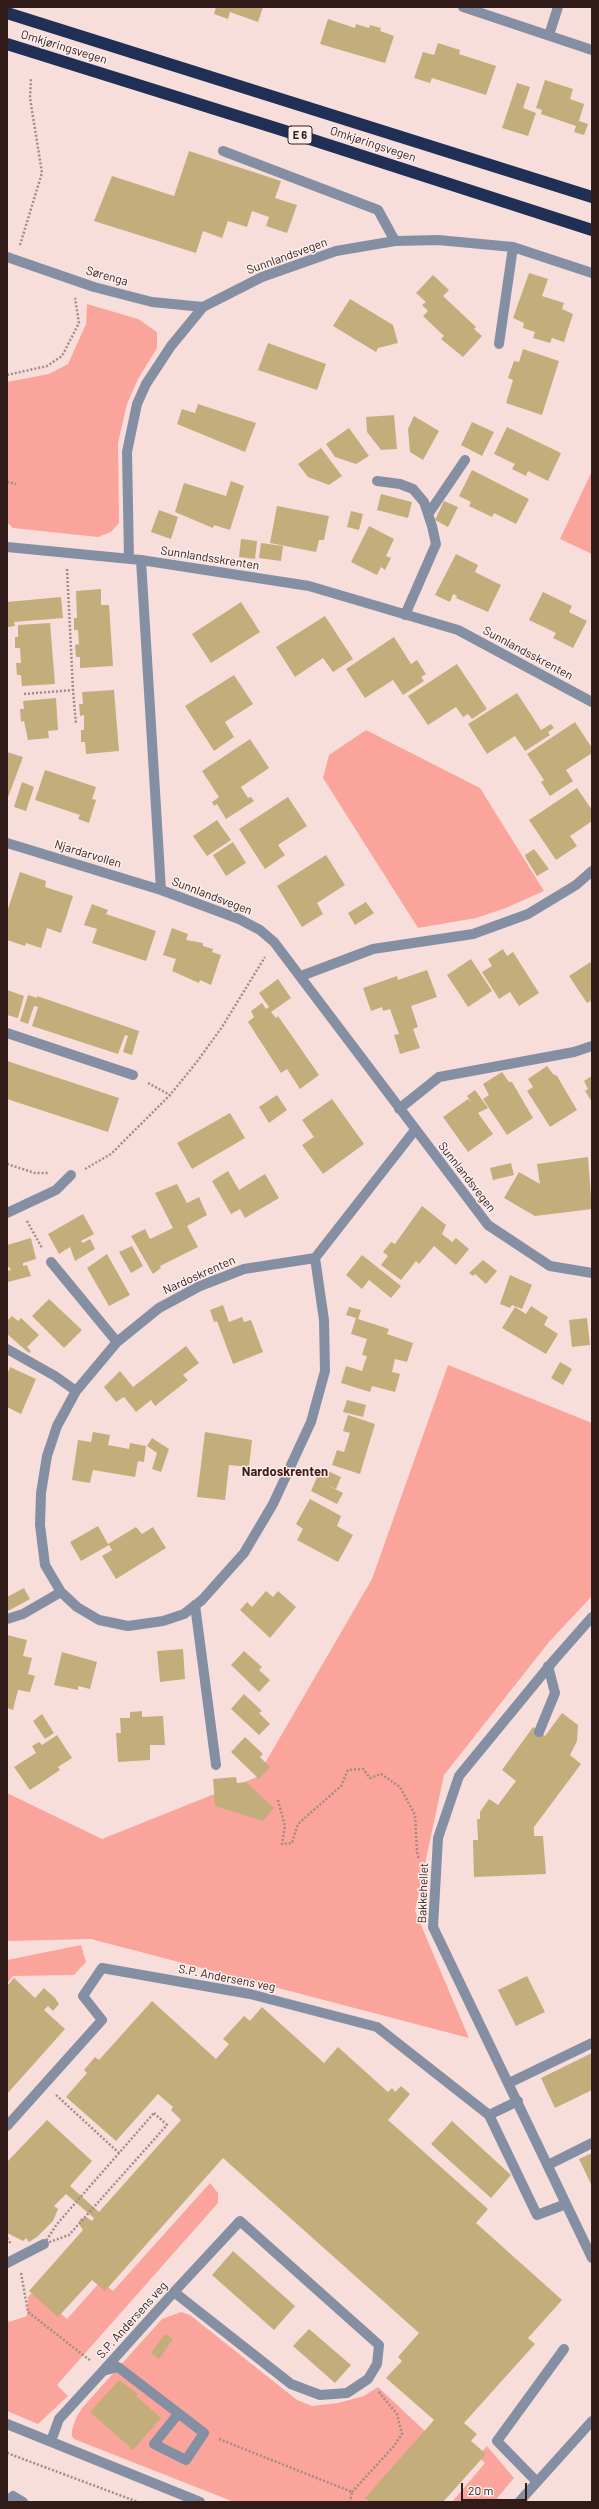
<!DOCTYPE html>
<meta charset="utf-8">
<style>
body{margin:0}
#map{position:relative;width:599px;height:2509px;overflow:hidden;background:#f8dedb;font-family:Barlow,sans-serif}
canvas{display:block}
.frame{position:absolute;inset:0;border:8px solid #321c1a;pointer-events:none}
.scale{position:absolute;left:461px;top:2483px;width:66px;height:18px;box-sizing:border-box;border:2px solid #321c1a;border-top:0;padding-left:5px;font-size:12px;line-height:14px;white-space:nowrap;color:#321c1a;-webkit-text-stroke:3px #fcefed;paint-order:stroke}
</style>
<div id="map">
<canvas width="599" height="2509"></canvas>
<div class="frame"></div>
<div class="scale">20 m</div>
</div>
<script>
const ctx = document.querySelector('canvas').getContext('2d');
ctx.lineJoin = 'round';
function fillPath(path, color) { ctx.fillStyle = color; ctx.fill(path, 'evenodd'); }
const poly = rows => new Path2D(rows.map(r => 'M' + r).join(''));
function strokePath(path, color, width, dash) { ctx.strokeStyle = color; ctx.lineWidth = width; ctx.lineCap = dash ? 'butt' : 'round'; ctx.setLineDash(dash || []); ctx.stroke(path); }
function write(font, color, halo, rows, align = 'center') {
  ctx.font = font + ' Barlow,sans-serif'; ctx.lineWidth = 3; ctx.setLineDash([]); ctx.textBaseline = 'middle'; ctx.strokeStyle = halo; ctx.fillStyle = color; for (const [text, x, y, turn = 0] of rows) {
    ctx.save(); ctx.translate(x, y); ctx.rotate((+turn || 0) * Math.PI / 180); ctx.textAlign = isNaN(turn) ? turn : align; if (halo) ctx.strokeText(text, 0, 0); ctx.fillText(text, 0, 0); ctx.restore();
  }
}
const green = poly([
 [87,304,138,319,157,332,157,348,138,379,127,404,118,443,119,523,111,532,98,537,13,528,7,522,7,382,49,374,68,364,86,324],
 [592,471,592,554,560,539],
 [366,730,480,788,544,891,506,908,476,918,418,928,323,778,329,755],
 [448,1365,592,1423,592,1596,549,1642,444,1775,415,1911,469,2038,91,1939,7,1941,7,1793,102,1839,257,1777,372,1579],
 [81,1945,86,1962,74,1975,13,1976,7,1984,7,1960],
 [210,2183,218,2193,218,2203,57,2385,68,2396,38,2424,7,2411,7,2317,9,2322,27,2316,28,2297,34,2290,67,2319,101,2281,113,2291],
 [181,2312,190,2315,297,2400,312,2406,338,2403,364,2396,378,2387,427,2433,366,2502,234,2502,74,2439,72,2436,72,2430,76,2418,82,2408,162,2319],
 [487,2446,514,2478,494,2502,452,2502,485,2463,478,2456]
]);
const building = poly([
 [216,7,263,7,258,22,230,12,228,19,214,14],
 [328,19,355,28,356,24,369,28,370,25,381,28,380,31,394,36,385,63,320,44],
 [438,43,460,50,459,54,496,66,486,95,432,78,430,83,414,78,423,52,434,55],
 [545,80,573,89,570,99,584,104,579,121,588,124,584,135,574,132,576,126,541,114,542,110,536,108],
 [517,83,530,87,523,108,536,113,528,136,502,128],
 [189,151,281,181,275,198,297,205,287,233,266,226,269,217,252,211,247,227,228,221,222,238,203,231,196,253,94,221,112,176,174,196],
 [529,273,548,279,542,296,564,303,562,309,573,314,564,342,552,338,550,343,533,338,535,332,523,328,524,323,513,318],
 [433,275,449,290,443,296,476,327,474,329,482,336,463,357,441,339,444,336,423,316,428,311,422,305,426,302,416,293],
 [350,299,393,325,398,343,378,348,376,352,333,326],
 [268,343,326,364,317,390,258,370],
 [523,349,559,361,542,415,506,403,513,380,508,378,514,361,519,362],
 [198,404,256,423,245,452,177,424,182,409,195,413],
 [394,415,397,449,381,450,367,432,366,417],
 [414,416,439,431,423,460,410,452,408,429],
 [472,422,494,432,482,456,461,445],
 [507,427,561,453,548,481,528,471,526,476,512,469,515,464,494,454],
 [349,428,369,456,356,464,335,457,326,444],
 [321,448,342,476,329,485,308,477,298,464],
 [472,470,529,499,516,524,494,513,492,517,469,506,471,502,459,496],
 [231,481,244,486,230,530,214,525,213,528,175,512,184,483,226,496],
 [381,494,412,502,408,518,377,510],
 [444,501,458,507,448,527,435,520],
 [277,506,329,516,324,540,319,540,316,552,270,543],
 [159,510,178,517,171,539,151,532],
 [351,511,363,514,359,530,347,527],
 [369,526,394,539,386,556,391,558,385,570,381,567,377,575,351,562],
 [241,539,257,541,255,559,239,557],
 [261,543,283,546,281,561,259,558],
 [456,554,478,565,475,572,501,585,488,612,456,598,457,596,453,594,450,602,435,595],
 [101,589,101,605,109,605,113,666,80,668,80,657,76,657,75,645,79,644,78,630,74,630,74,618,77,618,76,591],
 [543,592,572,606,569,612,587,621,573,648,553,638,556,633,529,620],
 [61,597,63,618,14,622,15,626,8,627,7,602],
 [241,602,260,632,211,663,192,634],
 [325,616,353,659,333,672,323,658,295,677,276,647],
 [50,623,55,684,22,686,21,675,17,675,16,663,21,663,20,648,15,648,15,637,18,637,18,625],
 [394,637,411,664,417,660,426,674,421,677,424,681,403,695,393,680,365,698,346,669],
 [457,664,487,709,472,719,468,714,463,717,456,707,428,725,408,696],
 [234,675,253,704,225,722,234,737,214,751,185,706],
 [114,690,119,751,86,754,85,742,81,742,81,730,84,730,84,715,80,716,79,704,83,704,82,692],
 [517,693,541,730,551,724,554,728,548,732,550,735,525,751,515,736,487,754,468,724],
 [56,698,58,730,48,731,49,738,28,740,24,721,21,722,20,709,24,709,23,701],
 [575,722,592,748,592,753,566,770,573,781,550,796,541,782,544,780,527,754],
 [250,739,269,768,241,787,248,798,251,797,254,801,226,819,217,804,214,806,212,802,219,797,202,771],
 [7,752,23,757,7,800],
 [45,770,96,787,92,799,96,800,89,823,78,819,80,815,35,800],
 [22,782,34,787,26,811,14,807],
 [577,788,592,810,592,821,570,836,577,846,556,860,529,820],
 [288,797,307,826,278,845,285,855,265,869,239,829],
 [217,820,231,840,207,856,193,836],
 [233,842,246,863,226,876,213,855],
 [534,849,549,869,537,876,526,858,525,855],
 [326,855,345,885,317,903,323,914,302,927,277,886],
 [20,872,46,881,45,887,73,896,61,933,47,928,41,948,26,943,25,946,7,940,7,912],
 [366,902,374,913,355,925,348,913],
 [92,904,108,910,106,914,156,931,146,961,92,943,97,929,84,925],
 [172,928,188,934,186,940,203,943,203,946,213,949,212,952,221,955,211,985,200,980,199,983,172,971,176,959,163,955],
 [503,949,507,956,513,952,539,993,519,1006,510,992,499,999,482,972,492,966,488,959],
 [471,959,492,991,468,1007,447,975],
 [592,961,592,1000,587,1003,569,976],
 [427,970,437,997,411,1006,418,1027,413,1029,420,1048,400,1054,394,1035,399,1034,390,1009,383,1011,382,1007,371,1011,363,988,397,976,398,980],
 [278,979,291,998,271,1012,276,1018,278,1016,319,1075,300,1089,287,1069,281,1073,248,1022,254,1017,251,1011,262,1003,266,1009,269,1007,259,993],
 [7,990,24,996,18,1018,7,1015],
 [28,995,37,998,37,996,139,1031,132,1055,123,1052,128,1036,125,1035,118,1054,32,1026,38,1007,34,1006,28,1024,20,1021],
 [7,1061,119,1098,108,1132,7,1099],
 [547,1066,553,1074,557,1076,577,1110,550,1127,527,1091,533,1087,528,1079],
 [502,1072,509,1082,512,1082,533,1118,507,1135,483,1099,489,1095,483,1084],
 [592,1076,592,1102,585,1091,588,1089,584,1081],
 [475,1090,488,1108,478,1113,493,1134,468,1152,443,1117,468,1099,472,1103,467,1096],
 [277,1095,287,1110,269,1123,259,1107],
 [332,1099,364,1144,323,1174,302,1145,314,1137,302,1120],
 [230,1113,245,1138,192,1169,177,1143],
 [588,1157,592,1209,535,1216,504,1198,519,1172,540,1184,537,1164],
 [511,1163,514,1175,493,1180,490,1168],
 [228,1171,239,1190,265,1174,279,1198,245,1218,240,1209,231,1214,212,1181],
 [177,1184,187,1203,199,1197,207,1215,187,1226,198,1247,160,1266,161,1268,153,1274,131,1236,145,1229,150,1239,173,1228,155,1193],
 [422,1206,446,1225,442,1234,452,1242,456,1238,469,1249,456,1265,434,1246,419,1264,416,1261,401,1280,381,1265,388,1256,383,1252,391,1242,395,1244],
 [83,1214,94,1234,81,1241,83,1243,90,1239,95,1249,75,1261,70,1247,59,1254,48,1234],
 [31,1238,36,1259,23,1263,23,1266,27,1265,31,1276,8,1282,7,1271,11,1270,9,1267,7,1267,7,1245],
 [132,1246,143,1266,131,1273,119,1252],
 [107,1254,130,1295,109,1306,87,1268],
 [362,1255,401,1286,391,1298,369,1280,362,1289,346,1275],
 [483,1260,497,1271,486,1284,475,1274,473,1276,469,1273],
 [510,1275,532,1285,522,1309,512,1305,510,1308,500,1304],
 [49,1299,82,1330,64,1348,32,1316],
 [223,1305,229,1322,242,1317,244,1322,251,1320,263,1352,233,1364,217,1321,214,1322,210,1310],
 [531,1306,548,1317,544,1325,558,1334,546,1354,502,1328,515,1307,526,1314],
 [349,1307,361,1310,358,1319,389,1329,387,1334,413,1343,407,1362,395,1359,392,1372,400,1374,395,1392,372,1386,370,1392,341,1383,346,1366,362,1371,367,1356,362,1355,367,1339,351,1334,356,1318,346,1315],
 [12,1316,18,1321,21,1318,39,1335,27,1347,31,1351,29,1353,7,1334,7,1321],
 [587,1318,590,1345,572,1347,569,1320],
 [186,1346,199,1363,183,1375,188,1380,155,1406,151,1400,136,1412,124,1397,116,1402,104,1387,120,1371,133,1387],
 [560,1362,572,1369,563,1385,551,1378],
 [10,1367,36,1379,21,1414,7,1407,7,1375],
 [347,1400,366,1405,363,1417,343,1412],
 [348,1415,375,1424,360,1474,332,1465,337,1450,344,1452,350,1433,343,1431],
 [93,1432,110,1435,108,1445,129,1449,130,1443,146,1446,144,1462,138,1461,135,1477,93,1470,90,1483,72,1480,78,1440,91,1442],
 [205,1432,252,1440,249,1467,229,1465,225,1500,197,1497],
 [152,1438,169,1449,161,1472,152,1469,157,1453,147,1446],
 [321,1468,341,1477,336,1489,323,1483,343,1493,337,1504,311,1491],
 [310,1499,341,1516,337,1526,353,1535,338,1562,297,1540,303,1529,296,1524],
 [98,1526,108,1544,136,1527,142,1534,153,1527,166,1548,116,1579,102,1556,112,1550,109,1545,81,1561,70,1542],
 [24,1588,30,1599,8,1611,7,1597],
 [266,1591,273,1597,278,1591,296,1607,270,1638,240,1610,247,1602,252,1607],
 [7,1635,27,1640,23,1656,32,1658,28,1674,35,1676,30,1692,18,1690,13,1710,7,1708],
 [183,1649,185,1679,160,1682,157,1651],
 [244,1651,262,1667,259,1670,270,1680,259,1692,231,1665],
 [62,1652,97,1662,90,1689,78,1686,78,1690,54,1685],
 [244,1694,262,1711,259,1713,270,1724,259,1735,231,1709],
 [142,1711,142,1717,163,1716,165,1745,150,1745,150,1760,118,1762,116,1733,121,1733,120,1718,130,1718,130,1712],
 [562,1713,578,1725,577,1741,570,1755,581,1764,534,1827,534,1836,543,1836,546,1874,474,1877,473,1840,478,1840,477,1819,480,1819,480,1812,489,1799,498,1805,516,1781,502,1770,533,1727,545,1736],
 [42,1714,54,1733,45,1739,33,1721],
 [57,1735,72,1758,58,1767,60,1770,30,1790,14,1767,36,1753,32,1746,39,1742,42,1745],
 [245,1737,263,1754,260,1757,270,1767,259,1779,231,1752],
 [236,1777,237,1783,246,1782,274,1808,263,1821,215,1806,213,1779],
 [527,1976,545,2012,516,2026,498,1990],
 [14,1978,35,1998,44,1988,55,1998,59,2004,53,2011,48,2006,44,2010,65,2029,7,2094,7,1986],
 [152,2001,216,2059,229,2044,223,2039,244,2016,250,2021,262,2007,324,2063,338,2047,388,2092,392,2088,395,2092,401,2086,410,2094,388,2120,488,2209,476,2223,562,2300,528,2338,535,2344,464,2423,477,2434,471,2441,486,2454,443,2502,369,2502,365,2498,434,2420,386,2378,402,2361,398,2357,419,2333,223,2158,105,2291,92,2280,58,2317,29,2291,83,2230,79,2224,80,2219,86,2217,92,2221,94,2218,66,2194,54,2206,58,2209,53,2221,37,2237,29,2242,26,2238,23,2241,7,2233,7,2162,47,2120,92,2161,70,2186,99,2212,181,2120,171,2110,173,2107,158,2094,116,2141,66,2097,87,2073,84,2070,89,2064,95,2057,99,2060],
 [592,2053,592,2090,555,2108,541,2078],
 [452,2121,511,2175,491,2198,431,2144],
 [592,2153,592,2186,579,2159],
 [233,2251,295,2306,274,2330,212,2275],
 [309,2329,351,2365,335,2383,293,2346],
 [165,2334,173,2339,159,2359,151,2353],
 [119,2380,138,2394,136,2396,161,2418,133,2450,90,2412]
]);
const path = poly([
 [20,245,42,173,30,98,31,79],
 [7,375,47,366,62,356,79,323,75,298],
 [7,482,16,484],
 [67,569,73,690,76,724],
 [24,694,73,690],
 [148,1083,170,1095],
 [7,1164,35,1173,49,1173],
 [85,1169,111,1154,170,1095,196,1063,222,1027,265,957],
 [27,1221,42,1248],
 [278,1800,285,1826,282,1844,292,1843,298,1824,341,1786,348,1770,363,1769,370,1778,381,1774,400,1787,415,1815,417,1852,419,1859],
 [56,2095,119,2153],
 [154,2113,167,2125,69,2235,44,2244,57,2224,154,2113],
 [7,2238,11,2244],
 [21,2273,28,2312,91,2361],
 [219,2439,352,2492,350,2502],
 [7,2453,138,2502],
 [352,2492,394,2446,402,2434,397,2414,378,2391]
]);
const minor = poly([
 [463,7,592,50],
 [549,35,558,7],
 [223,151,378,210,395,241],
 [7,257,94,287,152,302,203,307],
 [499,344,513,247],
 [377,481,400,484,413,489,424,502,432,526,436,544,405,615],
 [429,513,465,460],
 [7,547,141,560,309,586,458,630,592,702],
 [129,559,127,452,137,404,146,384,171,346,203,307,262,277,336,251,395,241,438,240,513,247,592,273],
 [141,560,161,890,239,919,260,930,274,942,488,1225,550,1266,592,1273],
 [7,843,161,890],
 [301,976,373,949,473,934,528,914,576,885,592,871],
 [7,1033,133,1075],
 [399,1109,439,1077,574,1052,592,1046],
 [7,1213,56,1190,71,1175],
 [315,1258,324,1320,325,1371,311,1422,273,1504,244,1553,202,1600,184,1614,163,1621,128,1626,99,1620,77,1607,61,1592,45,1565,40,1525,41,1493,47,1456,57,1426,76,1391,117,1342,159,1308,200,1286,244,1269,315,1258,415,1130],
 [51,1262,117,1342],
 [7,1349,55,1376,76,1391],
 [195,1605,216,1765],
 [592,1617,555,1659,459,1776,438,1838,433,1927,592,2258],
 [7,1619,23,1614,61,1592],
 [539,1732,555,1693,548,1666],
 [509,2083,592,2043],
 [489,2115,537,2215,566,2204],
 [7,2126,102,2020,83,1996,102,1968,250,1994,377,2027,489,2115,518,2101],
 [548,2165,592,2143],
 [7,2263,44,2244],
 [103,2371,118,2367,204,2433,186,2460,154,2444,178,2414],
 [7,2424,200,2502],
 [51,2441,59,2419,103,2371,174,2292,240,2221,379,2345,377,2364,368,2379,347,2393,320,2395,291,2384,174,2292],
 [537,2482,497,2441,564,2349],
 [7,2502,13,2496,23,2502],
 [519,2502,592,2421]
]);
const highway = poly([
 [7,13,592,197],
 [7,44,282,130,592,230]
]);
const shields = [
 [300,135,24]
];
const shieldNames = [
 ["E 6",300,135]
];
const streetNames = [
 ["Omkjøringsvegen",64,47,17],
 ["Omkjøringsvegen",373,144,18],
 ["Sunnlandsvegen",287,256,-20],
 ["Sørenga",107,276,16],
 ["Sunnlandsskrenten",210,558,9],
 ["Sunnlandsskrenten",528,653,28],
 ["Njardarvollen",88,854,17],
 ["Sunnlandsvegen",212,896,21],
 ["Sunnlandsvegen",467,1177,52],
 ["Nardoskrenten",199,1275,-24],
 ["Bakkehellet",423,1893,-88],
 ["S.P. Andersens veg",227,1978,11],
 ["S.P. Andersens veg",132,2320,-48]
];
const neighbourhoodNames = [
 ["Nardoskrenten",285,1472]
];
fillPath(green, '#fba49b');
fillPath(building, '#c3ad7b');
strokePath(path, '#a38b88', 2.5, [2, 2]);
strokePath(minor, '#858fa3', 10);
strokePath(highway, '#202f55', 12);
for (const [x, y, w] of shields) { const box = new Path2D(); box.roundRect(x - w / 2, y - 9, w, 18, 3); ctx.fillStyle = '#fcefed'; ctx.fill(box); strokePath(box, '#321c1a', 1); }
write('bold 11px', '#321c1a', null, shieldNames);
write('12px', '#321c1a', '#fcefed', streetNames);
write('bold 13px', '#481a17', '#fcefed', neighbourhoodNames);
</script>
